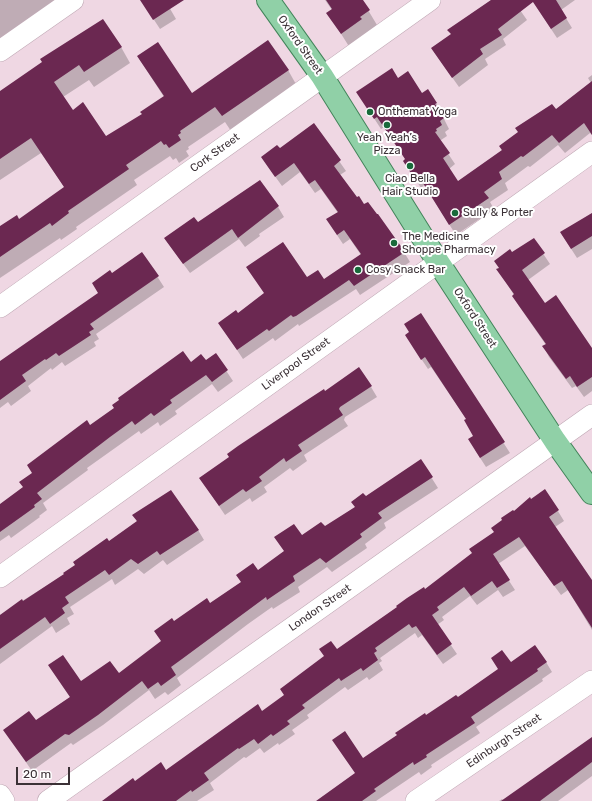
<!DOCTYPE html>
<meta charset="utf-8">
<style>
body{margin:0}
#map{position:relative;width:592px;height:801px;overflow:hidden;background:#efd7e3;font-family:Rubik,sans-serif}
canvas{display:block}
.scale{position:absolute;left:16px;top:767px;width:54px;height:18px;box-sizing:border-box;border:2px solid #3b3136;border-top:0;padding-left:5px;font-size:12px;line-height:14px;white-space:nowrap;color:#3b3136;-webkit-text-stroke:3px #fff;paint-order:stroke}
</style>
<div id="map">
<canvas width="592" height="801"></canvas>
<div class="scale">20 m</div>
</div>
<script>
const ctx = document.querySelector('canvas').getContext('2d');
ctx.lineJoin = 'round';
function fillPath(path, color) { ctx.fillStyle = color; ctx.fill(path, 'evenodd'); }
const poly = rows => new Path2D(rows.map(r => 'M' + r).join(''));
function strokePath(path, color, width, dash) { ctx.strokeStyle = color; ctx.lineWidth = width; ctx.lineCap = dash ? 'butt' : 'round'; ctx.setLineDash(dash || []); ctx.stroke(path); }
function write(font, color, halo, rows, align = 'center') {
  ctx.font = font + ' Rubik,sans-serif'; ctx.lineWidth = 4; ctx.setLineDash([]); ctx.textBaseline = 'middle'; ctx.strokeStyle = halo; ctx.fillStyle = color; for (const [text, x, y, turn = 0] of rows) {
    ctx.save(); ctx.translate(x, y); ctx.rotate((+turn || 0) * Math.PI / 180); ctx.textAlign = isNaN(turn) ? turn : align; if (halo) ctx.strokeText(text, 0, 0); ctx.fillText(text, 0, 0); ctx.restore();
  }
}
const shadow = poly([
 [0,0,66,0,0,45],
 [141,0,165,0,176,19,160,29],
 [325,0,362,0,377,25,350,48,328,13,332,10],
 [491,0,513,0,527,20,503,39,506,45,485,59,488,65,459,87,432,49,452,35,449,30],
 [532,0,575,0,561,10,572,28,557,38],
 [121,47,130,63,94,87,89,80,63,97,72,111,106,137,143,115,164,97,138,57,192,94,288,70,297,86,231,131,225,122,188,147,189,149,186,151,189,156,179,163,176,158,173,160,170,156,134,180,137,185,76,227,77,229,61,240,60,238,0,278,0,227,19,220,65,188,41,153,0,180,0,92],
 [592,75,592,135,590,133,565,153,558,145,530,167,528,166,505,183,508,190,490,202,494,209,456,235,424,185,421,188,410,171,406,160,384,127,381,129,357,92,398,79,436,103,449,129,445,132,447,136,441,140,441,143,455,164,449,169,458,182,502,151,500,147,555,111,591,83,588,78],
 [314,125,346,171,340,175,357,198,404,252,410,262,360,295,356,289,299,326,298,324,275,341,273,338,243,359,219,323,307,278,324,281,361,255,350,239,343,244,333,229,328,220,338,213,321,189,315,193,300,172,282,186,262,158,280,150],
 [278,207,284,217,259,234,260,236,245,247,239,239,190,273,165,239,198,223],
 [592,213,592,249,577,258,561,233],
 [534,240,550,264,528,280,545,305,591,348,592,348,592,391,584,397,576,386,572,388,549,357,544,347,546,345,519,306,513,296,514,295,498,270,512,254],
 [142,253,164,287,96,334,99,339,94,342,96,346,65,366,62,362,52,370,51,368,28,386,31,391,11,406,8,402,0,408,0,362,99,294,112,275],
 [421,314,510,453,486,467,475,450,475,437,467,420,431,367,428,369,412,345,410,333],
 [215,354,233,381,218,392,212,384,175,411,177,414,160,426,158,422,141,434,139,431,87,468,88,470,43,503,47,510,39,516,40,517,11,538,9,535,0,541,0,505,24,488,32,473,90,427,191,363,205,361],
 [371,387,377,397,345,417,344,420,348,426,304,455,307,461,293,471,290,468,264,487,267,492,252,502,250,498,225,515,200,478,324,392],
 [421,461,438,488,384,523,386,528,365,544,367,548,332,572,327,567,298,587,300,592,273,609,272,607,248,624,177,678,181,685,168,695,165,692,155,699,149,690,103,725,73,745,71,743,32,771,4,730,36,721,70,697,49,666,80,683,118,674,162,642,174,622,210,604,285,552,282,547,324,528,355,507,365,497],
 [545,490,564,521,555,527,592,584,592,630,568,590,561,595,525,546,498,564,515,590,503,597,498,590,477,605,470,596,442,617,444,620,437,625,457,654,443,664,422,635,418,638,415,633,380,658,382,661,379,663,383,670,369,680,367,677,348,690,345,687,307,715,309,718,292,730,295,734,279,745,278,743,264,753,260,748,246,758,244,757,210,783,214,790,197,801,102,801,135,782,166,771,262,712,285,695,337,651,425,591,473,553,514,513],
 [134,515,198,530,204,540,167,565,163,560,144,574,138,569,115,585,112,579,70,607,74,614,67,618,70,624,56,633,52,626,0,664,0,615,65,574,137,522],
 [546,662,552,672,542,679,543,681,476,727,480,733,431,765,432,767,421,775,419,772,376,801,318,801,356,774,363,759,426,717,510,664],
 [592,744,592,776,558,801,499,801,502,799,503,800]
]);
const building = poly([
 [140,0,184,0,153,20],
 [326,0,363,0,370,10,360,17,362,19,341,34,326,13,332,9],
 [491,0,556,0,567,18,551,29,533,2,498,29,502,35,480,49,483,54,452,78,431,48,451,34,447,30],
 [103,19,122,47,84,72,79,65,54,82,73,110,83,102,106,136,142,114,140,112,164,96,137,56,158,42,192,93,268,40,289,70,222,116,215,107,180,131,181,133,178,135,181,140,169,148,166,144,164,145,161,141,126,165,129,169,68,211,69,213,52,226,50,223,0,257,0,226,17,215,19,219,64,187,31,138,0,159,0,91,42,62,40,59],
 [392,68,398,78,408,71,422,93,428,89,437,103,435,104,444,118,440,121,442,125,436,129,437,131,435,132,450,153,443,158,458,181,502,150,499,146,518,132,515,128,552,104,556,109,592,81,592,135,584,123,559,143,552,135,523,157,521,156,499,172,502,179,484,192,489,198,449,225,418,175,414,178,403,161,405,159,377,117,374,119,356,92],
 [314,123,341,160,334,166,357,197,359,196,364,204,368,202,377,214,378,214,405,252,354,286,349,280,296,316,293,317,291,315,269,331,267,329,237,350,218,323,236,310,238,313,264,293,246,267,283,242,307,277,318,270,324,279,361,254,344,230,337,235,326,219,338,212,315,180,309,184,294,163,275,177,261,157,277,145,280,148],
 [260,180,279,206,238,238,232,229,183,264,164,238,194,217,198,222],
 [592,213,592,236,571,249,560,232],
 [534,238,545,253,522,270,545,303,556,295,592,348,592,377,577,387,570,376,566,379,542,346,546,344,512,296,514,294,496,269,499,268,494,261,510,249,512,252],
 [142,252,159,276,90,324,94,329,89,332,91,335,59,356,56,353,46,360,45,359,22,375,26,381,0,400,0,361,98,293,92,283,110,270,112,273],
 [421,313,505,442,480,458,468,439,473,436,464,420,466,419,425,357,421,360,405,335,409,332,404,324],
 [183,351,191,362,201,354,206,360,216,353,228,370,212,382,206,375,170,400,172,403,154,416,151,413,135,425,132,421,110,437,37,493,42,499,34,505,35,507,0,532,0,504,23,487,19,482,32,473,27,465,87,420,90,425,114,408,112,405,119,400,118,398],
 [359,367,372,386,340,407,339,409,343,415,298,445,302,451,286,462,284,458,259,477,262,481,246,492,243,489,219,506,199,478,229,457,227,454,238,446,304,402,324,389,325,391],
 [421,459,433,477,378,513,382,518,360,534,362,537,326,563,320,558,293,576,295,581,267,600,266,597,182,659,171,667,176,675,161,686,158,682,148,689,142,681,98,715,69,735,65,734,26,762,3,730,29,711,36,720,70,697,48,665,63,655,81,681,110,661,119,673,161,641,154,631,172,618,174,621,207,598,210,603,241,582,236,575,253,563,258,570,284,551,274,537,294,524,302,535,321,522,325,526,355,507,351,502,363,493,366,496],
 [545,489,559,510,549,517,592,580,592,628,562,581,554,586,519,537,493,554,510,580,497,588,492,581,471,596,464,587,437,607,439,610,432,615,452,644,437,655,416,626,412,628,409,624,375,648,377,651,374,653,378,660,363,671,361,668,341,681,339,678,302,705,305,708,287,721,290,724,273,736,271,734,258,744,254,739,239,749,238,748,204,773,209,780,192,792,191,790,176,801,102,801,133,778,135,781,161,762,166,770,258,704,262,711,284,695,280,689,324,656,319,649,331,641,337,649,397,607,396,606,407,598,424,587,425,589,472,553,469,549,494,532,491,528,502,520,501,518,513,510,514,511,530,497,531,499],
 [171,490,199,530,160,555,157,551,138,564,131,559,109,575,105,570,65,597,69,603,62,608,65,613,50,624,45,617,0,649,0,615,22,599,23,601,64,574,63,573,75,565,73,562,107,538,109,541,137,521,132,515],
 [535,645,547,662,537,669,538,671,471,717,475,723,426,755,427,757,414,765,413,762,374,789,376,791,362,801,316,801,355,773,332,740,345,731,363,758,397,735,395,733,425,713,426,715,456,695,458,697,498,669,491,658,502,650,511,662],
 [592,737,592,762,540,801,501,801]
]);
const minor = poly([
 [0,51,73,0],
 [0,307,430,0],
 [0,577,592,152],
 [0,795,4,801],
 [48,801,592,415],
 [416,801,592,681]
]);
const major = poly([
 [268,0,322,76,438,262,555,441,592,493]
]);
const markers = [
 [370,112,4,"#196a3b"],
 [387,125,4,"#196a3b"],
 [410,166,4,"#196a3b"],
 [455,213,4,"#196a3b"],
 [394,243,4,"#196a3b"],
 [358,270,4,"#196a3b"]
];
const streetNames = [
 ["Oxford Street",300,45,55],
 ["Cork Street",215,153,-36],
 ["Oxford Street",475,318,57],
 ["Liverpool Street",296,364,-36],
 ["London Street",320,608,-35],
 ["Edinburgh Street",504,741,-34]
];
const poiNames = [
 ["Onthemat Yoga",378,112],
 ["Yeah Yeah’s",387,138,"center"],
 ["Pizza",387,151,"center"],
 ["Ciao Bella",410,179,"center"],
 ["Hair Studio",410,192,"center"],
 ["Sully & Porter",463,213],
 ["The Medicine",402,237],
 ["Shoppe Pharmacy",402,250],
 ["Cosy Snack Bar",366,270]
];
fillPath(shadow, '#0003');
fillPath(building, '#6b2851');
strokePath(minor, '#c0a9b5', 22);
strokePath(major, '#42845a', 24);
strokePath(minor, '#fff', 21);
strokePath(major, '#90d0a7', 22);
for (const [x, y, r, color] of markers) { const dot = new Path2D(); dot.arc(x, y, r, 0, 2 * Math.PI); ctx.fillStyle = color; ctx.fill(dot); strokePath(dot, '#fff', 1.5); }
write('11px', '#3b3136', '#fff', streetNames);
write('11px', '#3b3136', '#fff', poiNames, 'left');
</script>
